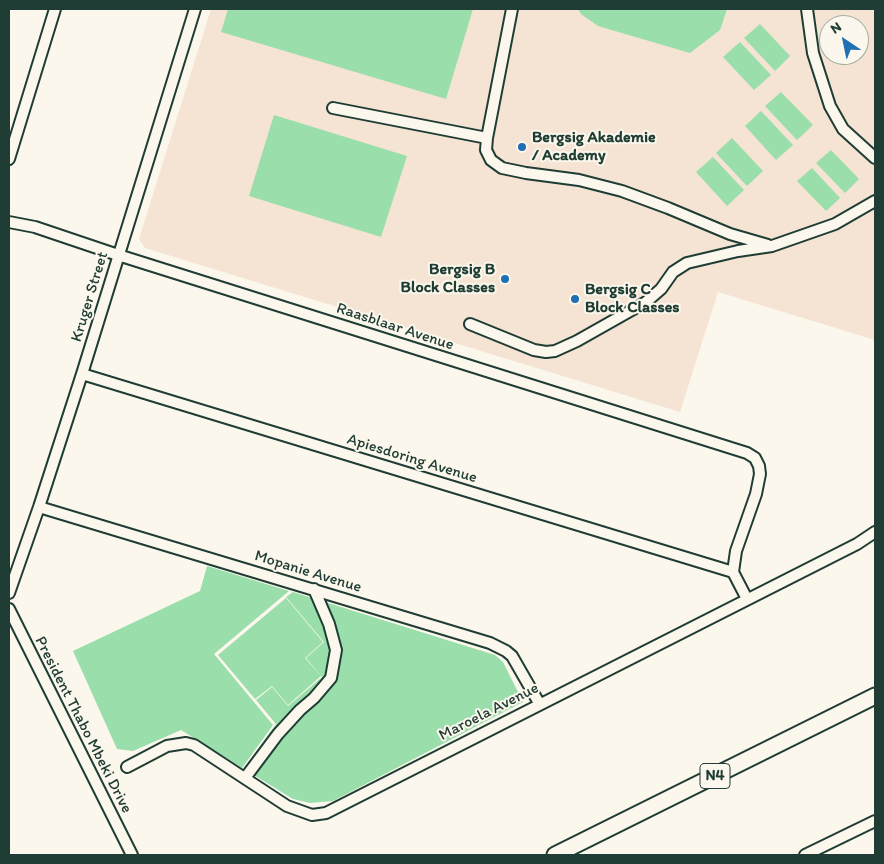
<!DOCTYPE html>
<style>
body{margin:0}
#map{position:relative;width:884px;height:864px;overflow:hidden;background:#fbf7ec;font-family:Itim,sans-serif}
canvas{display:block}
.frame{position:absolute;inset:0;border:10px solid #1f3d34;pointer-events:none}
.north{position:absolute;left:819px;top:15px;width:50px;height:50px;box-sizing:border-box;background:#fbf7ec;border:1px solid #a3ada2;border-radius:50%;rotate:326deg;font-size:14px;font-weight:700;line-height:20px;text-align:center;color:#1f3d34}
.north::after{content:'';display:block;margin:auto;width:18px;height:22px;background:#1f6fb2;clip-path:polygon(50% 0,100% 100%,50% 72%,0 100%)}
</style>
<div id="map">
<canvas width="884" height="864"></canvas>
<div class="frame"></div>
<div class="north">N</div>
</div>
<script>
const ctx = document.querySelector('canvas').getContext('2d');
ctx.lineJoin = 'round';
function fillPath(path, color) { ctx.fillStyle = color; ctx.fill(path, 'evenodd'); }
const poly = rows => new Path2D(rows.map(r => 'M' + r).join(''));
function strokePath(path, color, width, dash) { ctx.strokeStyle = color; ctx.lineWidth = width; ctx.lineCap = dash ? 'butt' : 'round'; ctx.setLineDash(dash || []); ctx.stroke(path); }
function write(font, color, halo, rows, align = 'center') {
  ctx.font = font + ' Itim,sans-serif'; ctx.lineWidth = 4; ctx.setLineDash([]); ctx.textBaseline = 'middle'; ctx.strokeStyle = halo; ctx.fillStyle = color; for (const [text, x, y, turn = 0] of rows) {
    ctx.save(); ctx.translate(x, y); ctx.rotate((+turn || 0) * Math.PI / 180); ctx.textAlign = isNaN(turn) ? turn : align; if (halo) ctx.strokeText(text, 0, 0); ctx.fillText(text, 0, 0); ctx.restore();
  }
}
const built = poly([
 [211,9,875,9,875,340,718,292,680,412,145,248,139,239],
 [829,25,859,25,859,55,829,55]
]);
const green = poly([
 [228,9,473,9,446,99,221,32],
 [578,9,727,9,720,30,690,53,598,26,581,14],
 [760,24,790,56,775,71,744,38],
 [740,42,771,75,754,90,723,57],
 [781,92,813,125,797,140,765,106],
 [761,111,793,145,776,160,745,126],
 [274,115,407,156,381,237,249,196],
 [732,138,763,171,747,186,716,153],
 [831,150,859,179,845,193,816,163],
 [713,157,744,190,727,206,696,172],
 [812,168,840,198,826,211,797,181],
 [207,566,289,591,214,654,273,725,242,768,181,730,133,751,117,749,73,651,200,591],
 [293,592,495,655,503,662,523,702,333,801,310,803,293,799,244,769,276,724,256,700,272,687,288,706,322,677,306,658,324,642,286,597],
 [286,598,323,642,305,658,321,676,288,705,272,686,255,699,218,655]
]);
const minor = poly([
 [512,9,487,138,486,150,491,160,502,168,526,173,579,180,622,191,668,208,730,234,768,245],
 [807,9,813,53,830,106,843,129,875,158],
 [333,108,487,138],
 [9,159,55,9],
 [9,222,35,227,118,255,747,453,755,458,759,466,760,474,756,494,736,551,733,572,747,599],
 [470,324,534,350,546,352,555,351,577,341,646,302,661,289,673,272,687,263,738,251,772,246,835,224,875,201],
 [82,374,733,572],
 [39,507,490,643,506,651,512,656,539,703],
 [9,593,39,507,82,374,195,9],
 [9,609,132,855],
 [127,767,167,746,186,743,194,745,287,806,312,815,326,813,857,544,875,532],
 [245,778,278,734,300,710,314,698,331,678,336,650,329,624,314,589],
 [805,855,875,821]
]);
const highway = poly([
 [555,855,875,696]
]);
const markers = [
 [522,147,5,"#1f6fb2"],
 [505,279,5,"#1f6fb2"],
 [575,299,5,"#1f6fb2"]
];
const shields = [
 [715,776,30]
];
const shieldNames = [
 ["N4",715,776]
];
const poiNames = [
 ["Bergsig Akademie",532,138],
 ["/ Academy",532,156],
 ["Bergsig B",495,270,"right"],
 ["Block Classes",495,288,"right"],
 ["Bergsig C",585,290],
 ["Block Classes",585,308]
];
const streetNames = [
 ["Kruger Street",90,297,-73],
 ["Raasblaar Avenue",395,327,18],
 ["Apiesdoring Avenue",412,459,17],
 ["Mopanie Avenue",308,572,17],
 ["Maroela Avenue",489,712,-27],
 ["President Thabo Mbeki Drive",83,725,63]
];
fillPath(built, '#f5e4d3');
fillPath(green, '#99deab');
strokePath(minor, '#1f3d34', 14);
strokePath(highway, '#1f3d34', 19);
strokePath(minor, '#fbf7ec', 10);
strokePath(highway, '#fbf7ec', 15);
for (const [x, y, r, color] of markers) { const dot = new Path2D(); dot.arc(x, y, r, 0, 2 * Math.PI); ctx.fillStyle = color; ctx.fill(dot); strokePath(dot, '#fbf7ec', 2); }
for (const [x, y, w] of shields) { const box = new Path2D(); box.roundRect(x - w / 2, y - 12.5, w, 25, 4); ctx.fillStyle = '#fbf7ec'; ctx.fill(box); strokePath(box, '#1f3d34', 1); }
write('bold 15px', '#1f3d34', null, shieldNames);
write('bold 16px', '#1f3d34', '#fbf7ec', poiNames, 'left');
write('16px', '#1f3d34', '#fbf7ec', streetNames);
</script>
